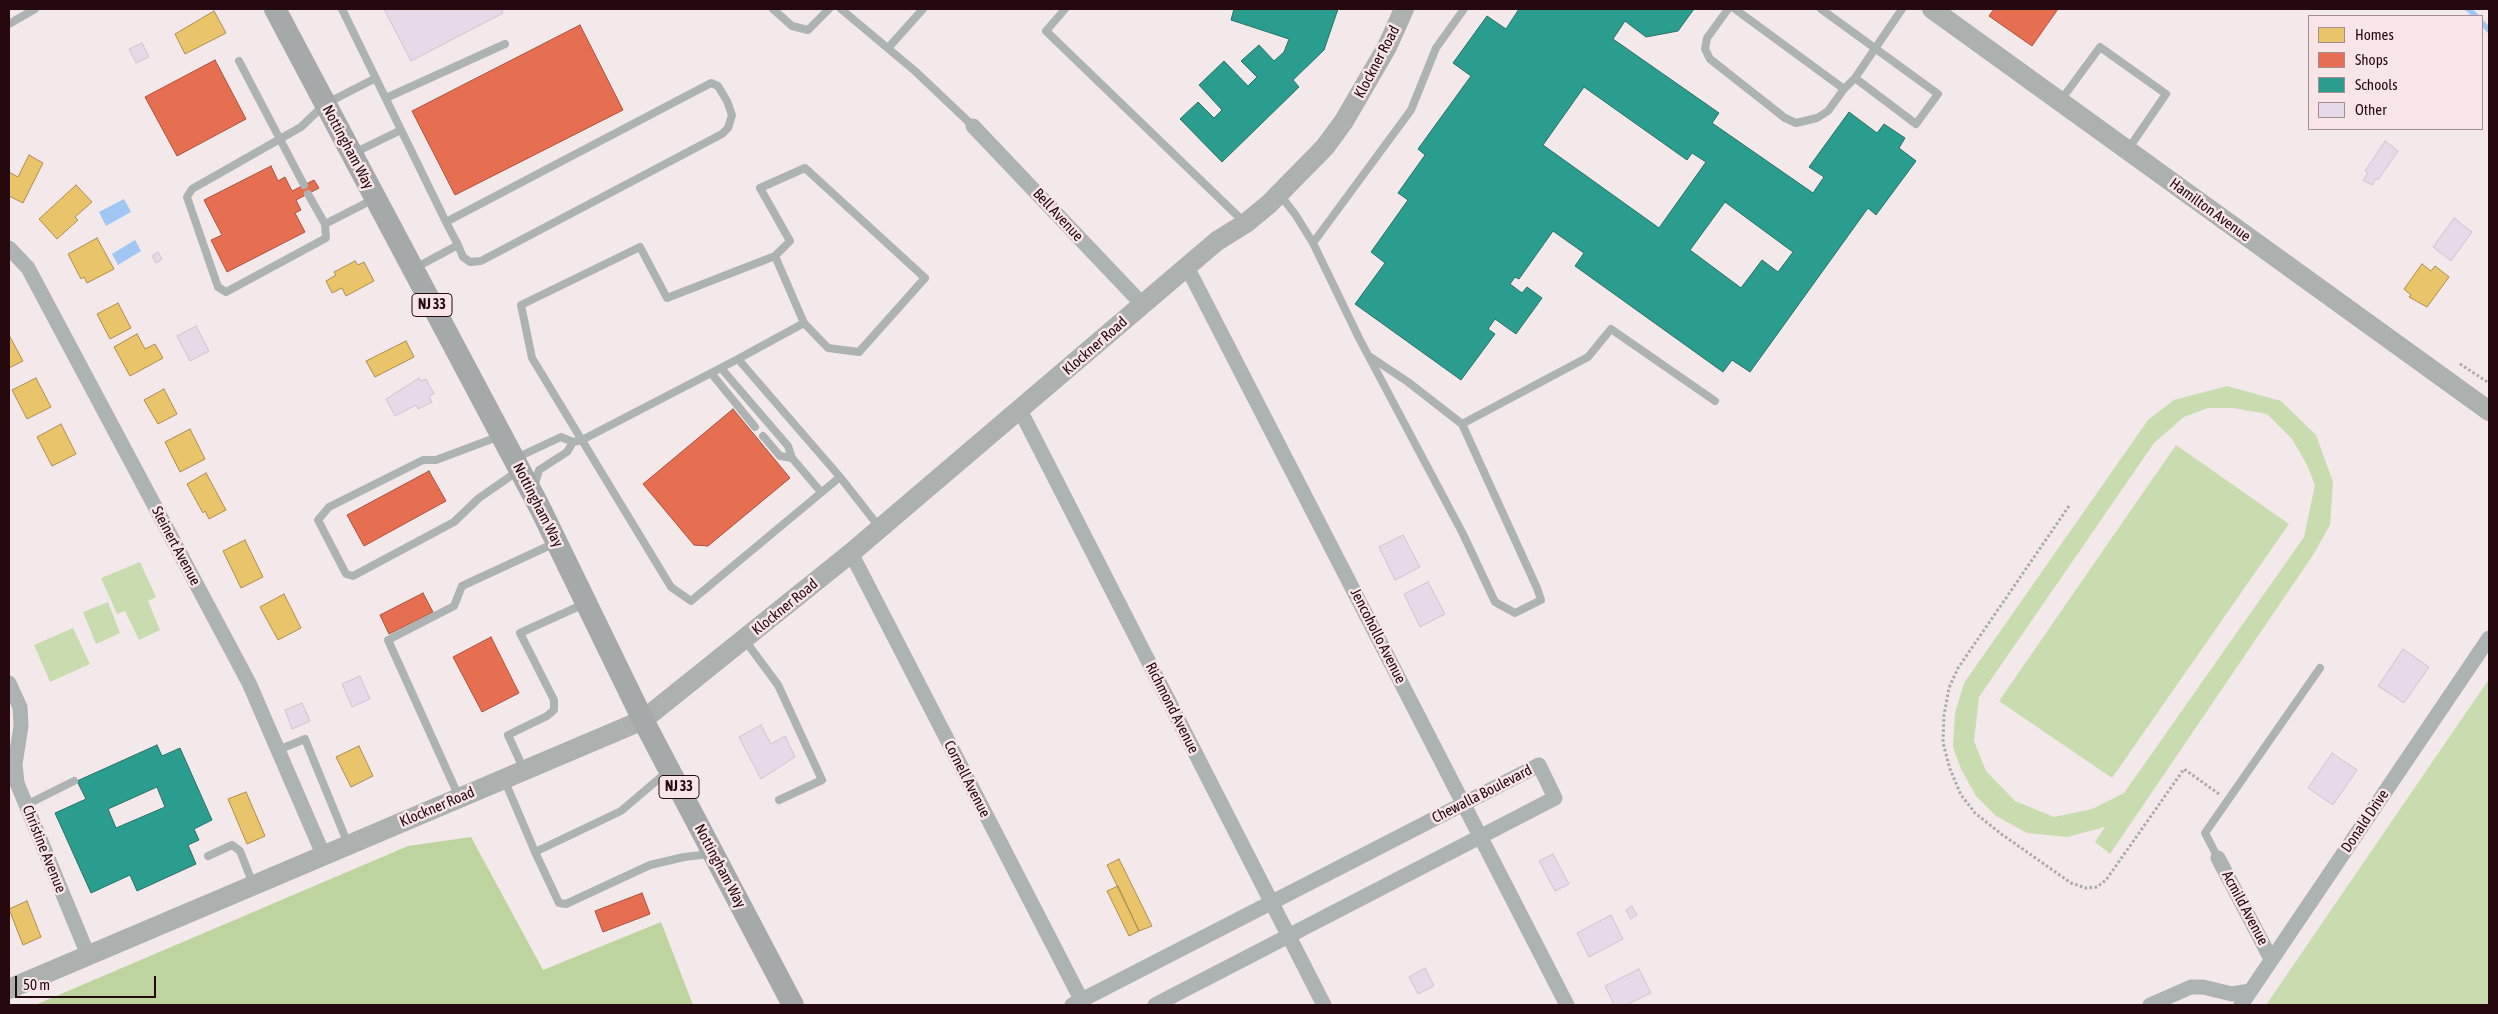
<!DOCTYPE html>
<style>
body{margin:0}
#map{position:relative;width:2498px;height:1014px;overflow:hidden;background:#f3e9ea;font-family:"Asap Condensed",sans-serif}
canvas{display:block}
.frame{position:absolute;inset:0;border:10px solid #26090e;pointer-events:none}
.legend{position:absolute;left:2308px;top:15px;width:175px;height:115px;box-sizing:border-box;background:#f7e5e7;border:1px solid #a38d90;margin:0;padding:6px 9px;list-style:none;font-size:15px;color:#26090e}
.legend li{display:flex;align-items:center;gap:10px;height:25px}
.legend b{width:25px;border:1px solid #a38d90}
.scale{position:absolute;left:15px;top:976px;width:141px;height:22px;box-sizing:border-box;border:2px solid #26090e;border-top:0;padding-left:6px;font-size:15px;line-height:18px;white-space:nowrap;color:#26090e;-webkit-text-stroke:4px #f7e5e7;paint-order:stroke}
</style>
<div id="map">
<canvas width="2498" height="1014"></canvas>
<div class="frame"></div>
<ul class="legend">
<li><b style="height:14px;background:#e9c46a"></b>Homes</li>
<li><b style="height:14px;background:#e76f51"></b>Shops</li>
<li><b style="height:14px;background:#2a9d8f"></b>Schools</li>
<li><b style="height:14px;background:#e6dae8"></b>Other</li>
</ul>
<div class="scale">50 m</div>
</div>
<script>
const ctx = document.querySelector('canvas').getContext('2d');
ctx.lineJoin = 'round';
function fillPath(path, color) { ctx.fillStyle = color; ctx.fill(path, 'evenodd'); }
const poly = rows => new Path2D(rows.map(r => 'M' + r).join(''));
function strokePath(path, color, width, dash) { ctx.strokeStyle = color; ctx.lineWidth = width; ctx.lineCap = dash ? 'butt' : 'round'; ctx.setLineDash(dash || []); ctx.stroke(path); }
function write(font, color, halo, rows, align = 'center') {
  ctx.font = font + ' "Asap Condensed",sans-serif'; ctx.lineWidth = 5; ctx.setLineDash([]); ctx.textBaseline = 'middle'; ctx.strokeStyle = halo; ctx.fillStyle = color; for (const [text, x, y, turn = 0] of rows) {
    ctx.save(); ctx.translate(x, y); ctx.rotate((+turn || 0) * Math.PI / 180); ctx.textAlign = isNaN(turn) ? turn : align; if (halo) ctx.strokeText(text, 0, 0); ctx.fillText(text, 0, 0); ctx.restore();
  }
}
const green = poly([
 [2227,386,2281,401,2316,435,2333,482,2330,525,2313,555,2110,854,2095,842,2105,827,2067,837,2027,833,1996,816,1976,796,1961,769,1953,747,1955,713,1964,683,2148,420,2174,400],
 [2208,408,2233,408,2267,414,2292,439,2307,465,2315,485,2304,537,2124,793,2092,809,2054,817,2015,801,1986,771,1974,741,1979,697,2154,443,2184,417],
 [2176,445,2289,524,2112,778,1999,701],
 [140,562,156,597,148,601,160,630,139,640,125,611,117,614,101,578],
 [108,602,120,633,96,644,83,612],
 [73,628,90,664,50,682,34,645],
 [2489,679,2489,1005,2266,1005]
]);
const forest = poly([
 [471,837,543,970,661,922,693,1005,35,1005,408,846]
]);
const water = poly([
 [124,199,131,212,106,226,99,212],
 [135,240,141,251,118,265,112,254]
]);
const homes = poly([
 [214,11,226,33,185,54,175,34,214,11],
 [29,155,43,163,23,203,9,196,9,172,18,177,29,155],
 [76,185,92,202,75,217,78,220,57,239,39,219,76,185],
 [97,238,114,269,87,283,84,277,81,279,68,254,97,238],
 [355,261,358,265,364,262,374,281,346,296,342,288,332,293,326,281,336,275,334,272,355,261],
 [2422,264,2431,271,2435,266,2449,277,2427,307,2409,297,2411,295,2404,289,2422,264],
 [118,303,131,328,110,339,97,314,118,303],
 [137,334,145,349,155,344,163,358,130,376,114,347,137,334],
 [9,335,23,361,9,368,9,335],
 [406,341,414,357,375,377,366,361,406,341],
 [36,378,51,407,27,419,12,390,36,378],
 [164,389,177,414,158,424,144,400,164,389],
 [61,424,76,454,52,466,37,437,61,424],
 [190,429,205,459,180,472,165,442,190,429],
 [206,473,226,510,209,519,205,511,203,513,187,484,206,473],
 [245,540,263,577,241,588,223,551,245,540],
 [284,594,301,628,278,640,260,607,284,594],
 [359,746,373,776,351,787,336,757,359,746],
 [246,792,265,836,247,844,228,799,246,792],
 [1119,859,1152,926,1139,931,1107,865,1119,859],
 [1118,886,1139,931,1129,936,1107,891,1118,886],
 [27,901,41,937,23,945,9,909,27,901]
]);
const shops = poly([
 [1994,9,2058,9,2032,46,1989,16,1994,9],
 [580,25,623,110,455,195,412,111,580,25],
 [215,60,246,119,177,156,145,97,215,60],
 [271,166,278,181,285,177,292,191,314,180,319,188,296,200,301,210,295,213,305,232,227,272,211,240,222,235,204,200,271,166],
 [733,409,790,478,708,546,694,545,643,484,733,409],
 [429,471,446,501,364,546,347,515,429,471],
 [423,593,433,612,389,634,380,615,423,593],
 [491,637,519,693,482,712,453,657,491,637],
 [642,893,650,914,603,932,595,911,642,893]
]);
const schools = poly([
 [1234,9,1338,9,1324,50,1293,80,1299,87,1222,162,1180,119,1198,102,1214,118,1222,110,1199,85,1224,61,1248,86,1257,77,1241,61,1259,45,1274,61,1284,52,1289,39,1231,20,1234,9],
 [1519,9,1694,9,1678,31,1646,37,1625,21,1613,39,1719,113,1712,123,1813,193,1824,177,1809,167,1849,112,1877,133,1884,124,1905,138,1899,148,1916,161,1876,215,1868,208,1750,372,1732,360,1723,372,1575,266,1584,253,1553,231,1519,279,1515,277,1510,284,1522,293,1527,287,1542,298,1516,334,1495,319,1488,329,1495,334,1461,380,1355,304,1385,263,1371,252,1408,200,1398,193,1425,155,1418,149,1471,76,1453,63,1487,16,1506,29,1519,9],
 [1584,87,1687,160,1692,153,1706,162,1659,228,1543,145,1584,87],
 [1725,202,1793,252,1778,272,1762,260,1741,288,1690,250,1725,202],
 [157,745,162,756,180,748,212,820,194,829,199,840,188,845,196,864,137,891,130,875,91,893,55,813,86,799,77,781,157,745],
 [157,787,165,807,116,828,108,809,157,787]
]);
const stream = poly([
 [2468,9,2476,16],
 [2482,23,2489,30]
]);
const building = poly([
 [384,9,501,9,503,13,411,61,384,9],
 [142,43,149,57,136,63,129,49,142,43],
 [2385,141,2398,151,2378,180,2376,178,2372,185,2363,180,2368,173,2365,171,2385,141],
 [2454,218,2472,232,2451,261,2433,247,2454,218],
 [158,252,162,259,156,263,152,256,158,252],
 [196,326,209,351,190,361,177,336,196,326],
 [419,378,421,381,426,379,434,394,429,396,432,402,418,409,416,405,395,416,386,399,419,378],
 [1403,535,1420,567,1395,580,1379,547,1403,535],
 [1428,582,1445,614,1420,627,1404,594,1428,582],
 [2403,649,2429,667,2404,703,2378,686,2403,649],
 [360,676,370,699,352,707,342,684,360,676],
 [302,703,310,721,292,729,285,710,302,703],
 [761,725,771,744,785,736,795,757,761,779,739,737,761,725],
 [2332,753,2357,770,2333,805,2308,788,2332,753],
 [1553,854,1569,884,1555,891,1539,861,1553,854],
 [1632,906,1637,915,1631,919,1626,910,1632,906],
 [1611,915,1623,939,1589,957,1577,933,1611,915],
 [1425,968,1434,986,1418,994,1409,977,1425,968],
 [1639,969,1651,993,1626,1005,1614,1005,1605,986,1639,969]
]);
const path = poly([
 [2460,364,2489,383],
 [2069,506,1958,668,1949,688,1944,715,1943,743,1950,769,1961,795,1975,813,2000,833,2071,883,2086,888,2097,887,2106,880,2184,769,2219,794]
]);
const service = poly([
 [342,9,446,222],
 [773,9,792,26,808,30,829,9],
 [841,9,915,71,973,126],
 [1065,9,1046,31,1244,222],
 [1728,9,1707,38,1705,49,1710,59,1785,118,1796,123,1817,118,1828,111,1844,89,1855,78,1902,9],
 [1735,9,1844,89],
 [1821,9,1938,94,1916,124,1855,78],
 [9,24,35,9],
 [888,48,923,9],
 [239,61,304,185],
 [386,98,505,44],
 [2061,100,2100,47,2166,94,2129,148],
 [354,153,401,130],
 [308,194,325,224,374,199],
 [1280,195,1295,214,1313,243,1359,338,1463,534,1495,602,1515,613,1541,600,1537,588,1462,424,1408,382,1369,356],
 [325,224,326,238,226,292,218,287,187,197,192,189,301,127,325,104,376,78],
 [1313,243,1411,110,1436,48,1464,9],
 [775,256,790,241,760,188,805,168,925,278,859,352,828,348,804,323,738,359,840,477,880,528],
 [415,268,458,245,463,257,470,262,481,261,722,134,728,128,732,115,727,101,718,86,711,83,446,222,458,245],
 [804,323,775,256,667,298,640,247,521,305,532,358,671,587,691,601,840,477],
 [721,368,788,446,792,458,821,492],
 [711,373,755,427],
 [1462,424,1588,357,1611,329,1715,401],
 [500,436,436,460,423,460,329,507,318,520,346,574,353,576,454,522,479,498,518,471],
 [763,436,780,456,792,458],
 [516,458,561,437,573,442,582,440,738,359],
 [534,487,539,470,567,452,573,442],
 [744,639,778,685,822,780,779,800],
 [278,750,305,739,348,844],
 [524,770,508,735,547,716,554,710,554,700,520,633,584,604],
 [504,779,535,852,621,811,668,771],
 [459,797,388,640,454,606,462,586,555,543],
 [26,805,74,781],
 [535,852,559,903,566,904,650,865,684,857,711,854],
 [208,856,232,845,240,851,253,884],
 [2218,858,2205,833,2320,668]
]);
const minor = poly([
 [973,126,1143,305],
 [9,248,28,268,249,683,323,854],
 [1187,267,1567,1005],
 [1020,410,1324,1005],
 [851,553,1084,1005],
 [9,683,20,707,21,726,15,764,17,783,88,955],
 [2218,858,2271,959],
 [1072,1005,1539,765,1555,798,1155,1005],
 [2150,1005,2191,987,2203,987,2232,994,2250,991],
 [2241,1005,2489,638]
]);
const secondary = poly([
 [1932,9,2489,411],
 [9,989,643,720,851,553,1217,241,1246,223,1269,204,1325,147,1344,121,1387,47,1404,9]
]);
const primary = poly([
 [275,9,540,508,643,720,793,1005]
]);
const shields = [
 [432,305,40],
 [679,787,40]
];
const shieldNames = [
 ["NJ 33",432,305],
 ["NJ 33",679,787]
];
const streetNames = [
 ["Klockner Road",1377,62,-62],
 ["Nottingham Way",348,147,62],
 ["Hamilton Avenue",2210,210,36],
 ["Bell Avenue",1058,215,47],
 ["Klockner Road",1095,346,-41],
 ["Nottingham Way",538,505,63],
 ["Steinert Avenue",176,546,62],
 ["Klockner Road",785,607,-39],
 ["Jencohollo Avenue",1378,636,63],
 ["Richmond Avenue",1172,708,63],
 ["Cornell Avenue",967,779,63],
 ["Chewalla Boulevard",1482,794,-27],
 ["Klockner Road",437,807,-23],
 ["Donald Drive",2365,821,-56],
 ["Christine Avenue",44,849,68],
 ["Nottingham Way",720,866,62],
 ["Acmild Avenue",2245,908,62]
];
fillPath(green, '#c9dcaf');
fillPath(forest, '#bed49f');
fillPath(water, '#a0c7f3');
fillPath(homes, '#e9c46a');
strokePath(homes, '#ae8c4e', 1);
fillPath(shops, '#e76f51');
strokePath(shops, '#ad503d', 1);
fillPath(schools, '#2a9d8f');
strokePath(schools, '#297168', 1);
strokePath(stream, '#a0c7f3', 5.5);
fillPath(building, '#e6dae8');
strokePath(building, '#cfc3d0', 1);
strokePath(path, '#a8a9a9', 3, [2.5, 2.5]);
strokePath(service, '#adb2b3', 8);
strokePath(minor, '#adb2b3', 15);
strokePath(secondary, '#acb1b0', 20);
strokePath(primary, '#a5a9a9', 22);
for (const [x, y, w] of shields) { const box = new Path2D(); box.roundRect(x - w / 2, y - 11.5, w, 23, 4); ctx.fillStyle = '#f7e5e7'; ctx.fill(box); strokePath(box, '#26090e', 1); }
write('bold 14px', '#26090e', null, shieldNames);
write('15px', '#26090e', '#f7e5e7', streetNames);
</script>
